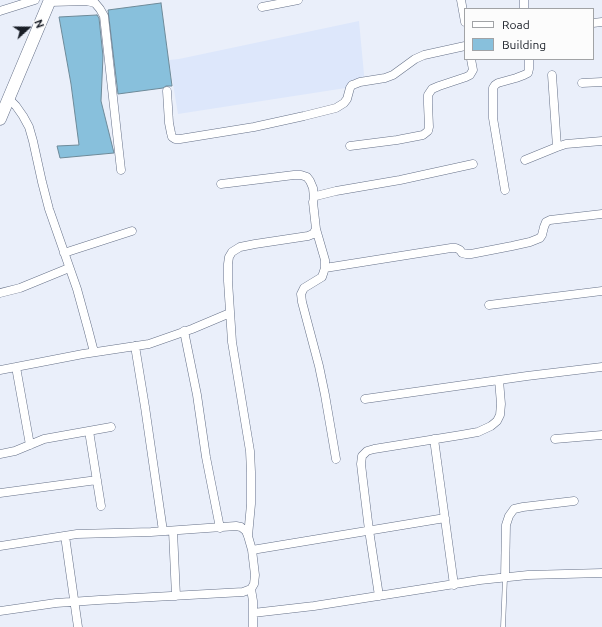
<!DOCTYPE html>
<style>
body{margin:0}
#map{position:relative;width:602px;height:627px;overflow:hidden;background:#eaeffa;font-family:Ubuntu,sans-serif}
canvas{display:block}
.legend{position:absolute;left:464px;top:8px;width:130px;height:52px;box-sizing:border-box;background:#fcfcfc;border:1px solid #a1a3a6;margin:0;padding:5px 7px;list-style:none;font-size:12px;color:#181d26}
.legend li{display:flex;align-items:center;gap:8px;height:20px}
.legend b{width:20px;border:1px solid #a1a3a6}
.north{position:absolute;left:8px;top:8px;width:40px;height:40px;-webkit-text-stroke:3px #fcfcfc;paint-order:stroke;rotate:69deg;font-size:11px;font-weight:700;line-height:16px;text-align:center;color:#181d26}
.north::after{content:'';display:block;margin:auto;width:14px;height:18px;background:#181d26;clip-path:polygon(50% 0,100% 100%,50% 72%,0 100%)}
</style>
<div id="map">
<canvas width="602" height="627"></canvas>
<ul class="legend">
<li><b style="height:5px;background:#fff"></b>Road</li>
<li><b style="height:11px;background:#88c0dc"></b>Building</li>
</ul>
<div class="north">N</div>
</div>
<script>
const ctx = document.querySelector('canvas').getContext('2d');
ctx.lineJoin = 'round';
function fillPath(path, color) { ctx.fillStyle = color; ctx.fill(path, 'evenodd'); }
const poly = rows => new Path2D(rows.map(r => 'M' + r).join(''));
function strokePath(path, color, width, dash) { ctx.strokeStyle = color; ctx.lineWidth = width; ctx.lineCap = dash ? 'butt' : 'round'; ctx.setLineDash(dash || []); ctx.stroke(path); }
const built = poly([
 [359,21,365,85,178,114,169,60,179,59]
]);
const building = poly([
 [161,3,172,86,166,86,163,88,118,94,108,10,161,3],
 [97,15,99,18,103,56,101,101,114,153,60,158,57,146,79,145,71,84,59,17,97,15]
]);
const lane = poly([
 [503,627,505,578]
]);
const street = poly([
 [461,0,465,22],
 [524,0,524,9],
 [50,2,87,1,95,3,100,9,104,16,121,170],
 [262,7,298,0],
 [0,11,35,0],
 [593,23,602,22],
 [552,75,557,147],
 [582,83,602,82],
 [167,91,169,123,171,133,172,137,175,139,180,139,254,127,304,116,336,108,344,103,347,99,350,88,352,85,355,84,360,82,385,78,393,75,415,59,424,55,465,46],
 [9,99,16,106,23,116,29,127,33,141,42,182,49,209,77,289,88,329,94,352],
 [350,146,397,140,423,135,428,131,429,127,428,104,428,95,432,89,439,86,466,77,470,75,473,70,471,59],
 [525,160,557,147,566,144,602,141],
 [221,184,294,175,301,175,307,177,310,181,313,188,314,198],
 [505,190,493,118,493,88,495,85,498,83,516,78,524,75,528,73,529,69,529,59],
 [316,229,325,260,325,268,322,277,304,288,301,294,302,302,319,366,325,395,336,459],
 [64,253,132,231],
 [325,268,451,248,456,248,460,250,462,253,466,254,471,254,512,246,530,242,540,238,542,235,544,227,546,222,550,220,602,214],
 [0,293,20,288,69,268],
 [489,305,602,291],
 [184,331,197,395,206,457,220,528],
 [135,346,145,407,163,531],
 [16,367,30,445],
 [0,370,83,354,149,344,192,329,230,313],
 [365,399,527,376,602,367],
 [89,431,101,506],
 [434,439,454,585],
 [555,439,602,435],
 [0,454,15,451,44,439,111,427],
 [0,493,97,480],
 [173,531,176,596],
 [65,536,78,627],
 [248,536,251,504,251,472,250,451,232,342,228,281,228,264,229,257,232,252,240,247,255,244,308,236,313,234,316,229,313,202,314,198,316,196,336,191,400,180,473,164],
 [0,546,77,534,151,532,236,526,241,527,246,531,248,536,252,550,255,575,254,584,251,589,243,592,99,600,56,603,0,611],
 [252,550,445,518],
 [505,578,506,525,509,516,514,509,523,507,574,501],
 [251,589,253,601,253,627],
 [379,596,369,530,363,481,361,464,362,456,367,451,374,449,461,435,478,432,491,426,497,421,500,415,501,404,499,380],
 [253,613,314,606,480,580,528,575,602,573]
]);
const secondary = poly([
 [0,119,50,0]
]);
fillPath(built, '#dde7fb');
fillPath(building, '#88c0dc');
strokePath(building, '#6e8a99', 1);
strokePath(lane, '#667188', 5);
strokePath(street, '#667188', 9);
strokePath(secondary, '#667188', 13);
strokePath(lane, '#fff', 4);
strokePath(street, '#fff', 8);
strokePath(secondary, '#fff', 12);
</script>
